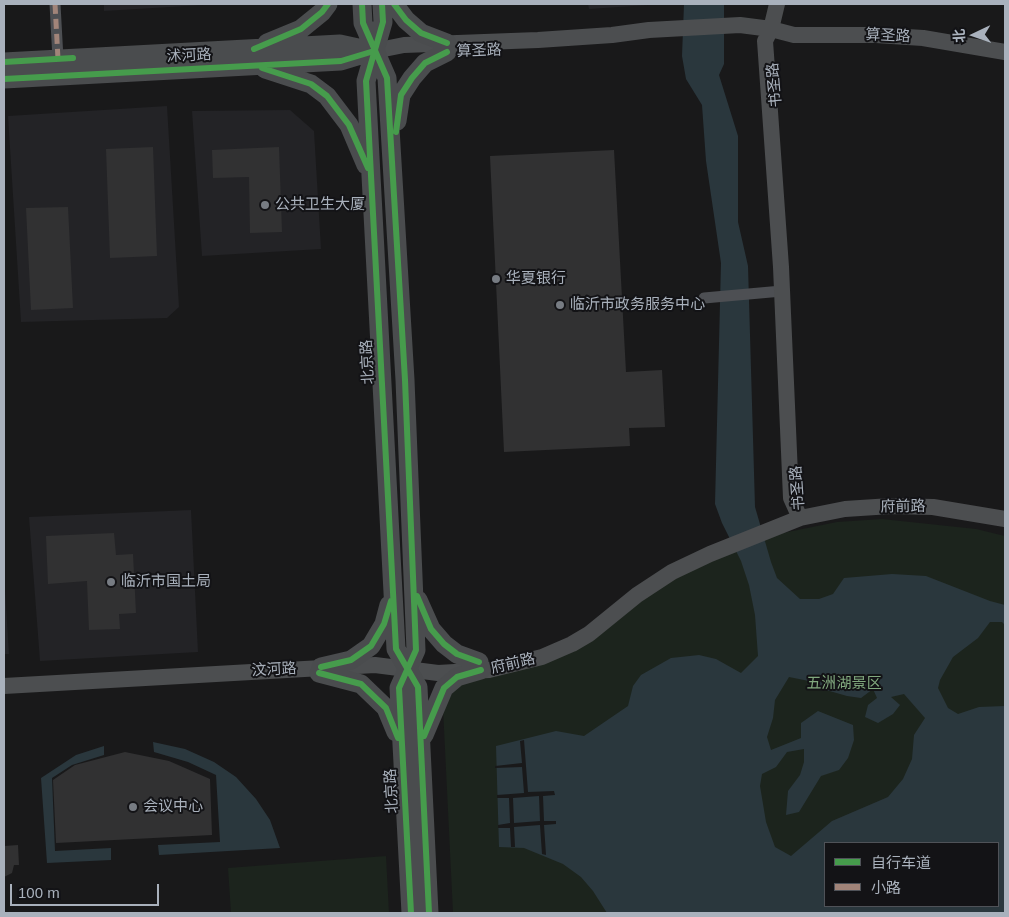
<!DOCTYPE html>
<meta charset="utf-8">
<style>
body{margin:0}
#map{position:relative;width:1009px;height:917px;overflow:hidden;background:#19191a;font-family:Helvetica,"Noto Sans SC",sans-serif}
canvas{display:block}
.frame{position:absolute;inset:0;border:5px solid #a9b1bc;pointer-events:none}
.legend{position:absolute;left:824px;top:842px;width:175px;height:65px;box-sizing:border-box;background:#131316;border:1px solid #4f5258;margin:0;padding:6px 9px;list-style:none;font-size:15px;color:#a9b1bc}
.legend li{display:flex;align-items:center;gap:10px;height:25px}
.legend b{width:25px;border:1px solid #4f5258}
.north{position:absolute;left:949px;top:10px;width:50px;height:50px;-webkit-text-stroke:4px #131316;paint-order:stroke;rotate:267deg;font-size:14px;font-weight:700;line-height:20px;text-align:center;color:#a9b1bc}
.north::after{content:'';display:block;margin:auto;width:18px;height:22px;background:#a9b1bc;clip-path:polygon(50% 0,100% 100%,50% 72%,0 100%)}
.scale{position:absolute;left:10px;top:884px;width:149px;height:22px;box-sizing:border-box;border:2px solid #a9b1bc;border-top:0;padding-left:6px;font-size:15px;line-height:18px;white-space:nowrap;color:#a9b1bc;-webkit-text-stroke:4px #131316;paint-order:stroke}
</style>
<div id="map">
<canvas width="1009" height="917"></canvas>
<div class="frame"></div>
<ul class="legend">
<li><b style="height:6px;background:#469c4c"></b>自行车道</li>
<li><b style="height:6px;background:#a18479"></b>小路</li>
</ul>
<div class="north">北</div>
<div class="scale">100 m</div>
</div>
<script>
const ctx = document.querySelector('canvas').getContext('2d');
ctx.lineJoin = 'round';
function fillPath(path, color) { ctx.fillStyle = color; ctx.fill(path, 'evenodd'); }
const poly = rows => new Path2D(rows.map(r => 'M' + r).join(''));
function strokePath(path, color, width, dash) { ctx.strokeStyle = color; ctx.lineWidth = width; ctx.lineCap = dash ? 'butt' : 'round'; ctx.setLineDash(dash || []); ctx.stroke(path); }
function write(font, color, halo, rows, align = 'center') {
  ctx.font = font + ' Helvetica,"Noto Sans SC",sans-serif'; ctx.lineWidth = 4; ctx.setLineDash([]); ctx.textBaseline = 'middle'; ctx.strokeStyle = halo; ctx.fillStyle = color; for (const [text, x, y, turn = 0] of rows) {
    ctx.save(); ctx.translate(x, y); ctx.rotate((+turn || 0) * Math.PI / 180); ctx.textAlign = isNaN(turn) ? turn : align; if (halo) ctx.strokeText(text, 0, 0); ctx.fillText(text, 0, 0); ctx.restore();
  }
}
const built = poly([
 [104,4,219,4,104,11],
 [588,4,663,4,589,9],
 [167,106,179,307,167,318,21,322,8,116],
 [290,110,314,131,321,249,202,256,192,111],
 [191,510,198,652,40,661,29,517],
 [4,574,9,654,4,654]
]);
const green = poly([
 [882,519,976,529,1005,536,1005,913,453,913,443,708,457,686,484,676,538,665,674,575,773,535,837,522],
 [825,843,998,843,998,906,825,906],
 [386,856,389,913,231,913,228,868]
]);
const water = poly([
 [684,4,724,4,724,64,719,75,738,136,738,222,748,266,755,507,771,562,777,578,800,599,819,599,833,594,844,578,892,574,926,576,990,601,1005,605,1005,625,1002,622,990,622,978,638,953,657,940,680,938,688,948,708,958,714,979,707,1005,706,1005,913,607,913,593,891,581,877,563,864,524,848,499,847,496,746,556,731,584,736,628,706,633,686,641,675,671,658,699,655,716,659,741,673,758,656,755,615,749,585,741,561,722,523,715,504,721,263,706,161,702,105,686,79,682,56],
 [789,677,809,681,826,690,847,696,861,698,873,689,877,698,868,705,865,717,878,723,893,714,900,705,891,697,904,694,925,718,914,735,912,759,903,779,888,797,832,821,791,856,775,847,766,822,760,786,762,774,776,767,787,752,804,749,804,762,800,775,788,791,786,815,799,812,821,776,839,770,848,758,854,740,853,725,818,711,801,723,801,738,771,750,767,737,773,718,775,700],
 [825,843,998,843,998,906,825,906],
 [153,742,185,749,214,762,236,777,256,799,270,820,280,848,159,855,158,845,220,842,216,775,188,762,154,752],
 [104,746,104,755,72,765,52,778,55,851,111,848,111,860,47,863,41,778,76,755]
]);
const pier = poly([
 [524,740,528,792,554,791,555,795,543,796,544,821,556,821,556,824,544,825,546,855,542,854,540,825,514,827,515,847,511,847,510,828,498,828,498,825,510,823,509,798,497,798,497,795,524,793,522,767,495,768,495,766,522,763,520,741],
 [539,796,540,821,514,823,513,798]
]);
const building = poly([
 [153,147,157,256,110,258,106,149],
 [279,147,282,232,250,233,249,177,213,178,212,150],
 [614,150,626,372,662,370,665,427,629,428,630,446,504,452,490,156],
 [68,207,73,308,31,310,26,208],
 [114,533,116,555,133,554,136,613,119,614,120,629,89,630,87,581,48,584,46,536],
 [125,752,169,761,210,779,212,835,56,843,53,780,75,765],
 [18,845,19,865,14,865,12,873,4,877,4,846]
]);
const street = poly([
 [55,4,58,59],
 [704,298,782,291]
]);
const secondary = poly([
 [777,4,771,29,765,41,766,55,781,267,791,498,800,518],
 [374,51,404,45,538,40,612,35,649,30,740,25,771,29,794,35,876,35,923,38,1005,52],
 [4,686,375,665,438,673,489,670,542,657,572,644,589,634,637,595,672,572,710,554,800,518,845,509,891,506,933,507,1005,519]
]);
const primary = poly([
 [362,4,363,23,387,78,405,380,416,650,399,688,411,913],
 [382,4,383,22,366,81,396,649,418,687,429,913],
 [394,4,406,20,421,33,447,43],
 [267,43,301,29,322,12,328,4],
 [4,62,340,44,372,51],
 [265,69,311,84,327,96,349,125,366,165],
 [4,79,341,61,374,51],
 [397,121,401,95,412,78,425,63,447,52],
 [418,600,431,629,444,644,457,654,479,662],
 [321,667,351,660,371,646,384,624,389,605],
 [319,673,361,684,386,708,396,732],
 [424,735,444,688,457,677,481,670]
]);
const quiet = poly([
 [55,4,58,59]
]);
const cycleway = poly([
 [362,4,363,23,387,78,405,380,416,650,399,688,411,913],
 [382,4,383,22,366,81,396,649,418,687,429,913],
 [394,4,406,20,421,33,447,43],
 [254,49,301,29,322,12,328,4],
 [4,62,73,58],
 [262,68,311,84,327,96,349,125,368,168],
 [4,79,341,61,374,51],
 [396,132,401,95,412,78,425,63,447,52],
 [417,596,431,629,444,644,457,654,479,662],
 [321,667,351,660,371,646,384,624,391,601],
 [319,673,361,684,386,708,398,738],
 [424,736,444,688,457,677,481,670]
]);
const markers = [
 [265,205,5,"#777c83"],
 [496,279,5,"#777c83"],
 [560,305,5,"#777c83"],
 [111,582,5,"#777c83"],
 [133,807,5,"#777c83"]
];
const streetNames = [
 ["算圣路",888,36,3],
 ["算圣路",479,51,-2],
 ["沭河路",189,56,-3],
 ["书圣路",775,85,-95],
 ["北京路",368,362,-93],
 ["书圣路",798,488,-94],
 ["府前路",903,507,-1],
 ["府前路",513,664,-13],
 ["汶河路",274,670,-3],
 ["北京路",392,791,-93]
];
const poiNames = [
 ["公共卫生大厦",275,205],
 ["华夏银行",506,279],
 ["临沂市政务服务中心",570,305],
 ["临沂市国土局",121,582],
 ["会议中心",143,807]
];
const parkNames = [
 ["五洲湖景区",844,684]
];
fillPath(built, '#232326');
fillPath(green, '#1c241d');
fillPath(water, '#2a373d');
fillPath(pier, '#19191a');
fillPath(building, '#313132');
strokePath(street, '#4d4f53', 11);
strokePath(secondary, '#4c4e50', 16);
strokePath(primary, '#4a4c4e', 19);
strokePath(quiet, '#a18479', 5, [10, 5]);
strokePath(cycleway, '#469c4c', 6);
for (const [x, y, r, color] of markers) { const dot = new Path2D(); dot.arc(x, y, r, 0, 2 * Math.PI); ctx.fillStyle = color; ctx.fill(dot); strokePath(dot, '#131316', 2); }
write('15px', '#a9b1bc', '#131316', streetNames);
write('15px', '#a9b1bc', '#131316', poiNames, 'left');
write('15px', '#81a87e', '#131316', parkNames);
</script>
